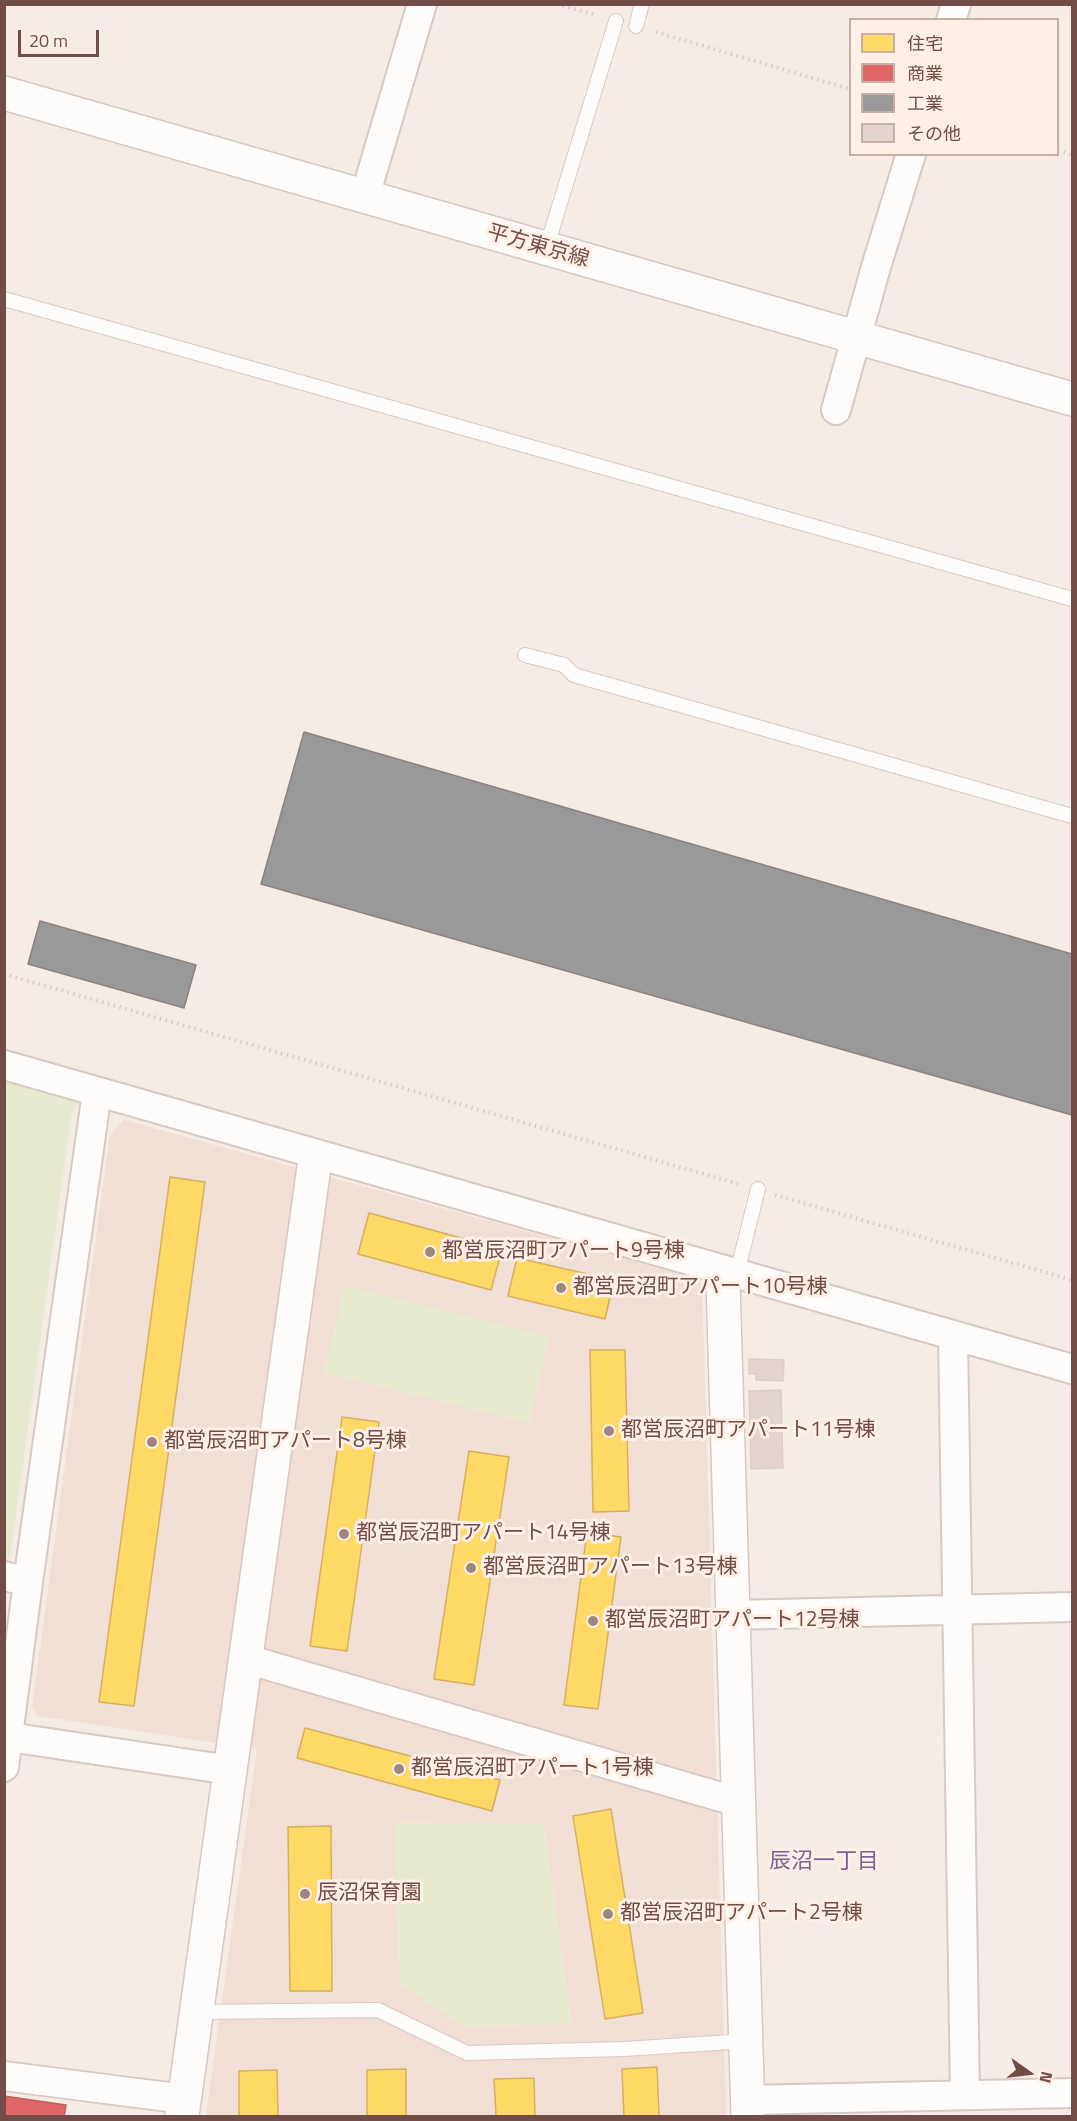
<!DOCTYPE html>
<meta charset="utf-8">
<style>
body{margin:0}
#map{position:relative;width:1077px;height:2121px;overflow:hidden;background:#f6ece6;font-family:"Titillium Web","Noto Sans JP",sans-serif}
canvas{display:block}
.frame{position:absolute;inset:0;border:6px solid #724d47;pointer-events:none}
.legend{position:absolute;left:849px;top:18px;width:210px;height:138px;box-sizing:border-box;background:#ffefe6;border:2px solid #c7aea6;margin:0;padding:8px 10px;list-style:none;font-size:18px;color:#724d47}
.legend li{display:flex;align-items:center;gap:12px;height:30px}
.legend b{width:30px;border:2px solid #c7aea6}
.north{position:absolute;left:999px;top:2043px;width:60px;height:60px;-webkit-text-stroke:4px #ffefe6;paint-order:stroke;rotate:104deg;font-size:16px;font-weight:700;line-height:24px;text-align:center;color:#724d47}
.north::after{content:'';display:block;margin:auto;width:21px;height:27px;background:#724d47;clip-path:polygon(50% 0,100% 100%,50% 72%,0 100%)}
.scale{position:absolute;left:18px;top:30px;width:81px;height:27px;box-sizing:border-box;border:3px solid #724d47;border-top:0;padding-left:8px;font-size:18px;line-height:21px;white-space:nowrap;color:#724d47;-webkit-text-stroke:4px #ffefe6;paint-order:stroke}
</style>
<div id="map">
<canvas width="1077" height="2121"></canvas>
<div class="frame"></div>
<ul class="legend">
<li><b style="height:16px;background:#ffd966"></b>住宅</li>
<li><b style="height:16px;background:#e06666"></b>商業</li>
<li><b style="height:16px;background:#999"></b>工業</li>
<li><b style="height:16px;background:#e2d3ce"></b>その他</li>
</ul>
<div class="north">N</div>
<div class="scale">20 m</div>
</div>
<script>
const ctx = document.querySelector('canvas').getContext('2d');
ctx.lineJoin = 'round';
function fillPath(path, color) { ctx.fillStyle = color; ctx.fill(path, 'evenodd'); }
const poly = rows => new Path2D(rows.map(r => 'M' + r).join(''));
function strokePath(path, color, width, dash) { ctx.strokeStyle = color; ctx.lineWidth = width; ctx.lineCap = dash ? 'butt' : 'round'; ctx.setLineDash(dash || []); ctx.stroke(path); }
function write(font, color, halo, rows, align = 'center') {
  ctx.font = font + ' "Titillium Web","Noto Sans JP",sans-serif'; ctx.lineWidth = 6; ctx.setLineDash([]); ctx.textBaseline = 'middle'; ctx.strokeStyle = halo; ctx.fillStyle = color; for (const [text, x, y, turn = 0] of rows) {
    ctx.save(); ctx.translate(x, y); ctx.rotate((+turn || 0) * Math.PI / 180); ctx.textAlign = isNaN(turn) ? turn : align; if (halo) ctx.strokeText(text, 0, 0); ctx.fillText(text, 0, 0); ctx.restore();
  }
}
const residential = poly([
 [124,1120,702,1280,726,2116,206,2116,257,1749,38,1716,32,1708,110,1134]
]);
const green = poly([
 [5,1080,78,1101,71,1117,10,1559,4,1558],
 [345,1286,550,1337,529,1423,324,1373],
 [395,1822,544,1824,572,2024,464,2027,399,1983]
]);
const homes = poly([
 [170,1177,205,1182,134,1706,99,1702,170,1177],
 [369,1213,502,1249,491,1290,358,1254,369,1213],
 [517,1258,614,1280,605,1319,508,1296,517,1258],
 [590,1350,625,1350,629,1511,593,1512,590,1350],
 [342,1417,379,1422,347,1651,310,1646,342,1417],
 [469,1451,509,1457,474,1685,434,1679,469,1451],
 [587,1532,621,1537,598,1709,564,1705,587,1532],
 [305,1728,500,1780,492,1811,297,1758,305,1728],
 [611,1809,643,2013,605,2019,573,1816,611,1809],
 [331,1826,332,1991,290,1991,288,1827,331,1826],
 [657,2067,659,2116,624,2116,622,2069,657,2067],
 [406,2069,406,2116,367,2116,367,2070,406,2069],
 [277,2070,278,2116,239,2116,239,2071,277,2070],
 [534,2078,535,2116,496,2116,494,2079,534,2078]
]);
const shops = poly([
 [4,2096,66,2105,64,2116,4,2116,4,2096]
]);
const industry = poly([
 [304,732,1072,954,1072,1115,261,884,304,732],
 [40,921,196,965,184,1008,28,964,40,921]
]);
const building = poly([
 [749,1359,784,1360,783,1381,756,1380,756,1374,749,1374,749,1359],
 [781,1390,783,1468,751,1469,749,1391,781,1390]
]);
const path = poly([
 [557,4,596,15],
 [656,32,850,89],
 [1058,150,1072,155],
 [4,974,739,1184],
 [775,1195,1072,1280]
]);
const lane = poly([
 [636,26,642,4],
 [546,249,616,21],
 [4,299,1072,599],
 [525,655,564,665,574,675,1072,816],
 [737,1273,758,1189],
 [197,2012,378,2010,467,2053,624,2049,746,2041]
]);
const street = poly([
 [951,20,956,4],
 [365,196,422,4],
 [836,410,876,267,911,154],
 [4,1065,1072,1369],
 [953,1335,965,2095],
 [4,1576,28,1582],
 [733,1615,1072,1607],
 [246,1659,738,1802],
 [9,1737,230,1770],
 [4,1767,28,1582,97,1092],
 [4,2076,184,2099],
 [747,2100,1072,2093]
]);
const secondary = poly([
 [4,93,1072,399],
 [723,1283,748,2116],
 [182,2116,314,1167]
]);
const markers = [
 [430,1252,6,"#a0857f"],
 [561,1288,6,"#a0857f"],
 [609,1431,6,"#a0857f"],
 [152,1442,6,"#a0857f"],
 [344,1534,6,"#a0857f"],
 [471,1568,6,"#a0857f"],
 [593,1621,6,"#a0857f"],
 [399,1769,6,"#a0857f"],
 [305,1894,6,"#a0857f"],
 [608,1914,6,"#a0857f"]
];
const streetNames = [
 ["平方東京線",538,247,16]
];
const poiNames = [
 ["都営辰沼町アパート9号棟",442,1252],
 ["都営辰沼町アパート10号棟",573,1288],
 ["都営辰沼町アパート11号棟",621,1431],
 ["都営辰沼町アパート8号棟",164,1442],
 ["都営辰沼町アパート14号棟",356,1534],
 ["都営辰沼町アパート13号棟",483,1568],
 ["都営辰沼町アパート12号棟",605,1621],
 ["都営辰沼町アパート1号棟",411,1769],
 ["辰沼保育園",317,1894],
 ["都営辰沼町アパート2号棟",620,1914]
];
const neighbourhoodNames = [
 ["辰沼一丁目",824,1863]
];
fillPath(residential, '#f1ded4');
fillPath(green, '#e7ead1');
fillPath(homes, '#ffd966');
strokePath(homes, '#d5af5d', 1.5);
fillPath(shops, '#e06666');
strokePath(shops, '#bf5e5d', 1.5);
fillPath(industry, '#999');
strokePath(industry, '#8d8280', 1.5);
fillPath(building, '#e2d3ce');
strokePath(building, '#decec9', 1.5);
strokePath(lane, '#d7c9c4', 16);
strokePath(street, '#d7c9c4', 32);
strokePath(secondary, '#d6c7c3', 36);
strokePath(path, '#d6cbc9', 4, [1.5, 4.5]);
strokePath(lane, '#fefcfb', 14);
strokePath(street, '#fefcfb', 28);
strokePath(secondary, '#fefcfb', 33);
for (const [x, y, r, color] of markers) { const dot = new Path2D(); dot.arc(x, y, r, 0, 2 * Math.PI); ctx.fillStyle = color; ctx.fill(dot); strokePath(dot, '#ffefe6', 2); }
write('21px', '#724d47', '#ffefe6', streetNames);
write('21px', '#724d47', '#ffefe6', poiNames, 'left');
write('22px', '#796396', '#ffefe6', neighbourhoodNames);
</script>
